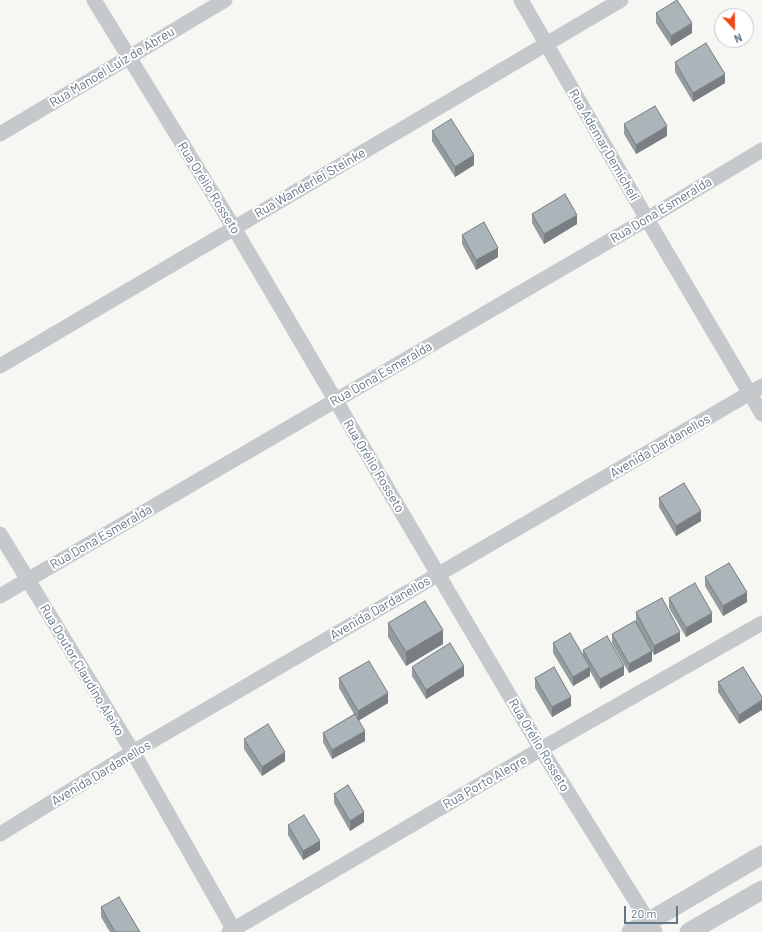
<!DOCTYPE html>
<meta charset="utf-8">
<style>
body{margin:0}
#map{position:relative;width:762px;height:932px;overflow:hidden;background:#f6f6f2;font-family:Barlow,sans-serif}
canvas{display:block}
.north{position:absolute;left:714px;top:8px;width:40px;height:40px;box-sizing:border-box;background:#fff;border:1px solid #c1c8ce;border-radius:50%;rotate:158deg;font-size:11px;font-weight:700;line-height:16px;text-align:center;color:#637685}
.north::after{content:'';display:block;margin:auto;width:14px;height:18px;background:#f04818;clip-path:polygon(50% 0,100% 100%,50% 72%,0 100%)}
.scale{position:absolute;left:624px;top:906px;width:54px;height:18px;box-sizing:border-box;border:2px solid #637685;border-top:0;padding-left:5px;font-size:12px;line-height:14px;white-space:nowrap;color:#637685;-webkit-text-stroke:3px #fff;paint-order:stroke}
</style>
<div id="map">
<canvas width="762" height="932"></canvas>
<div class="north">N</div>
<div class="scale">20 m</div>
</div>
<script>
const ctx = document.querySelector('canvas').getContext('2d');
ctx.lineJoin = 'round';
const poly = rows => new Path2D(rows.map(r => 'M' + r).join(''));
function strokePath(path, color, width, dash) { ctx.strokeStyle = color; ctx.lineWidth = width; ctx.lineCap = dash ? 'butt' : 'round'; ctx.setLineDash(dash || []); ctx.stroke(path); }
function fillPath(path, color) { ctx.fillStyle = color; ctx.fill(path, 'evenodd'); }
function write(font, color, halo, rows, align = 'center') {
  ctx.font = font + ' Barlow,sans-serif'; ctx.lineWidth = 4; ctx.setLineDash([]); ctx.textBaseline = 'middle'; ctx.strokeStyle = halo; ctx.fillStyle = color; for (const [text, x, y, turn = 0] of rows) {
    ctx.save(); ctx.translate(x, y); ctx.rotate((+turn || 0) * Math.PI / 180); ctx.textAlign = isNaN(turn) ? turn : align; if (halo) ctx.strokeText(text, 0, 0); ctx.fillText(text, 0, 0); ctx.restore();
  }
}
const minor = poly([
 [94,0,234,228,541,749,655,932],
 [521,0,647,219,762,414],
 [0,134,225,0],
 [0,366,621,0],
 [0,534,133,752,235,932],
 [0,596,647,219,762,150],
 [0,834,133,752,762,386],
 [229,932,541,749,762,623]
]);
const tertiary = poly([
 [631,932,762,855],
 [689,932,762,890]
]);
const wall = poly([
 [656,13,692,33,671,46,656,23],
 [675,62,725,83,693,102,675,72],
 [624,124,667,136,636,154,624,134],
 [432,131,474,165,455,177,432,141],
 [532,214,577,224,544,244,532,223],
 [462,235,498,257,476,270,462,244],
 [659,498,701,521,676,536,659,507],
 [705,577,747,602,723,616,705,586],
 [669,598,712,622,686,637,669,608],
 [636,612,680,641,654,655,652,651,652,661,629,673,612,643,612,634,636,622],
 [388,623,443,644,406,666,388,637],
 [553,643,583,656,583,650,624,675,600,689,590,671,590,676,573,686,553,653],
 [412,667,464,676,426,699,412,676],
 [743,667,739,724,718,692,718,682],
 [339,678,388,703,359,720,365,741,332,759,323,742,323,733,354,714,339,688],
 [535,678,571,706,552,717,535,688],
 [244,739,285,761,262,776,244,749],
 [334,794,364,822,350,831,334,803],
 [288,825,320,850,303,860,288,835],
 [101,907,140,932,110,932,101,917]
]);
const shadedWall = poly([
 [692,23,692,33,671,46,671,36],
 [725,74,725,83,693,102,693,93],
 [667,126,667,136,636,154,636,145],
 [474,155,474,165,455,177,455,167],
 [577,215,577,224,544,244,544,234],
 [498,248,498,257,476,270,476,260],
 [701,511,701,521,676,536,676,526],
 [747,592,747,602,723,616,723,606],
 [712,613,712,622,686,637,686,628],
 [443,630,443,644,406,666,406,652],
 [680,632,680,641,654,655,654,646],
 [652,651,652,661,629,673,629,664],
 [464,666,464,676,426,699,426,690],
 [624,666,624,675,600,689,600,679],
 [590,667,590,676,573,686,573,677],
 [388,693,388,703,358,721,358,711],
 [571,697,571,706,552,717,552,707],
 [762,700,762,710,739,724,739,715],
 [365,731,365,741,332,759,332,750],
 [285,752,285,761,262,776,262,767],
 [364,812,364,822,350,831,350,821],
 [320,841,320,850,303,860,303,851]
]);
const building = poly([
 [677,0,692,23,671,36,656,13,677,0],
 [706,43,725,74,693,93,675,62,706,43],
 [655,106,667,126,636,145,624,124,655,106],
 [451,119,474,155,455,167,432,131,451,119],
 [565,194,577,215,544,234,532,214,565,194],
 [484,222,498,248,476,260,462,235,484,222],
 [684,483,701,511,676,526,659,498,684,483],
 [729,563,747,592,723,606,705,577,729,563],
 [695,583,712,613,686,628,669,598,695,583],
 [662,598,680,632,654,646,636,612,662,598],
 [425,601,443,630,406,652,388,623,425,601],
 [635,621,652,651,629,664,612,634,635,621],
 [570,633,590,667,573,677,553,643,570,633],
 [607,636,624,666,600,679,583,650,607,636],
 [450,643,464,666,426,690,412,667,450,643],
 [369,661,388,693,358,711,339,678,369,661],
 [554,667,571,697,552,707,535,678,554,667],
 [743,667,762,697,762,700,739,715,718,682,743,667],
 [355,714,365,731,332,750,323,733,355,714],
 [268,724,285,752,262,767,244,739,268,724],
 [348,785,364,812,350,821,334,794,348,785],
 [304,815,320,841,303,851,288,825,304,815],
 [119,897,140,932,115,932,101,907,119,897]
]);
const streetNames = [
 ["Rua Manoel Luiz de Abreu",112,67,-31],
 ["Rua Ademar Demicheli",604,145,60],
 ["Rua Wanderlei Steinke",310,183,-30],
 ["Rua Orélio Rosseto",209,188,58],
 ["Rua Dona Esmeralda",661,210,-31],
 ["Rua Dona Esmeralda",381,374,-30],
 ["Avenida Dardanellos",660,446,-30],
 ["Rua Orélio Rosseto",374,466,59],
 ["Rua Dona Esmeralda",101,537,-30],
 ["Avenida Dardanellos",380,608,-30],
 ["Rua Doutor Claudino Aleixo",82,670,59],
 ["Rua Orélio Rosseto",539,745,59],
 ["Avenida Dardanellos",101,773,-31],
 ["Rua Porto Alegre",485,782,-30]
];
strokePath(minor, '#c5c9cc', 15);
strokePath(tertiary, '#c5c9cc', 19);
fillPath(wall, '#939b9f');
fillPath(shadedWall, '#787e82');
fillPath(building, '#abb4b9');
strokePath(building, '#787e82', 1);
write('13px', '#637685', '#fff', streetNames);
</script>
